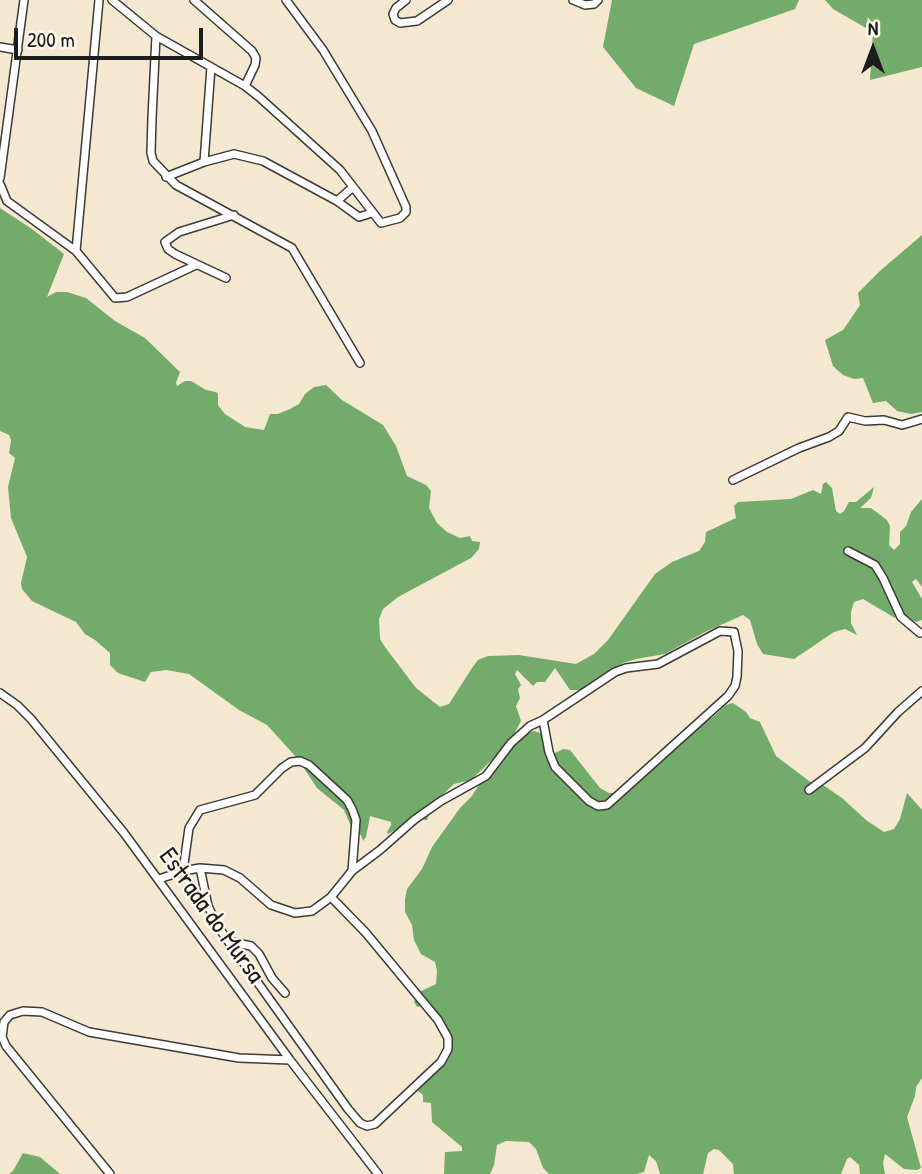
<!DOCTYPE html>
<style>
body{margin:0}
#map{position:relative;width:922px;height:1174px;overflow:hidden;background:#f4e8d0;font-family:"Patrick Hand",sans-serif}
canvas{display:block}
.north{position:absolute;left:838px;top:14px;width:70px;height:70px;-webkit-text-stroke:5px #fbf7ec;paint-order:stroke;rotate:0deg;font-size:19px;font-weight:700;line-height:28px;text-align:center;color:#1c1c1c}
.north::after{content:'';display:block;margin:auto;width:24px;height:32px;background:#1c1c1c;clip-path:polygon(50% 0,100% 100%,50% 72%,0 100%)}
.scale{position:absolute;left:14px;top:28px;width:189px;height:32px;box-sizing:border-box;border:4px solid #1c1c1c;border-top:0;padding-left:9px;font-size:21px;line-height:24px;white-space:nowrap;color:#1c1c1c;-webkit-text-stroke:5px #fbf7ec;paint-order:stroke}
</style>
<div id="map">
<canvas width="922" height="1174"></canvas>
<div class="north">N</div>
<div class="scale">200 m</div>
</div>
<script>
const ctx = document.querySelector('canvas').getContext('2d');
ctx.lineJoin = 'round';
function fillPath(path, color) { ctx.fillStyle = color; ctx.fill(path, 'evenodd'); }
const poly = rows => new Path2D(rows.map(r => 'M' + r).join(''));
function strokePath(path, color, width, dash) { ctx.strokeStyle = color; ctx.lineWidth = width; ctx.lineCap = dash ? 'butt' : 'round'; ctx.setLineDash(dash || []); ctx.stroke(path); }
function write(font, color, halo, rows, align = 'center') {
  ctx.font = font + ' "Patrick Hand",sans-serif'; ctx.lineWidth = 5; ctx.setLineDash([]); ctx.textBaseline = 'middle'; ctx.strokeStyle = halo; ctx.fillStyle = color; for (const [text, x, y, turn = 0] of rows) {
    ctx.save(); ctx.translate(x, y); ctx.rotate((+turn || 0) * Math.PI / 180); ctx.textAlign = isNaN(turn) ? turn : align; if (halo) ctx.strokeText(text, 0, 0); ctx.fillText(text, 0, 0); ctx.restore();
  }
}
const forest = poly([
 [612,0,799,0,795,9,694,44,674,106,636,88,603,47],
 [825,0,922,0,922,67,870,80,873,32,833,9],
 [0,208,32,229,64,254,47,297,56,292,67,292,86,298,115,321,145,338,180,372,176,383,177,386,185,381,191,381,206,390,216,392,218,394,218,405,225,414,245,427,264,430,270,414,278,414,290,409,299,404,305,394,314,387,326,385,342,400,383,425,396,446,407,476,426,485,431,491,429,508,437,523,447,532,460,538,470,536,472,541,480,542,479,549,471,558,398,597,383,609,379,619,380,639,385,647,416,688,440,707,449,704,472,668,478,660,488,656,519,655,576,664,594,654,608,640,655,574,672,562,699,551,705,542,706,532,736,518,734,506,738,502,791,499,813,490,821,494,823,484,826,482,832,488,836,511,840,514,844,511,849,502,856,502,874,487,871,498,860,508,871,508,887,520,890,526,889,545,894,550,900,544,900,532,906,526,911,512,922,499,922,587,916,579,912,582,922,599,922,620,916,622,899,614,895,618,863,599,854,602,851,612,851,623,857,635,845,629,834,632,794,659,763,654,757,644,750,620,743,615,705,632,665,654,636,659,623,663,580,690,570,690,555,668,545,682,537,682,533,686,517,670,515,674,521,685,518,689,520,698,516,706,521,721,511,740,534,731,543,734,553,754,563,749,570,750,600,788,609,793,616,793,699,724,713,717,726,705,733,703,746,712,750,718,760,722,776,756,813,784,820,783,842,798,866,820,884,832,894,829,900,819,907,793,922,810,922,1078,916,1087,915,1096,907,1117,921,1168,917,1170,904,1169,885,1154,883,1163,885,1174,860,1174,859,1165,850,1157,847,1159,841,1174,734,1174,733,1164,719,1150,714,1149,708,1153,703,1174,660,1174,656,1161,649,1155,644,1172,637,1174,549,1174,543,1168,536,1149,529,1142,506,1141,497,1145,494,1165,490,1174,444,1174,445,1152,462,1151,462,1147,432,1122,431,1103,423,1102,423,1095,418,1091,422,1078,446,1051,449,1038,422,1006,417,1007,414,1002,417,993,436,984,437,971,435,962,421,954,414,940,412,925,405,912,405,899,407,889,422,869,432,847,460,808,472,796,497,755,471,780,454,784,432,805,427,820,414,820,388,834,387,832,391,825,391,822,370,816,366,837,363,841,361,835,353,831,344,810,317,788,297,758,267,725,239,710,189,674,166,670,151,672,145,682,118,673,110,665,110,653,95,640,85,634,76,622,32,601,22,589,21,583,27,557,11,518,8,487,15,458,9,453,11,440,9,435,0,431],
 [922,235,922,412,911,414,897,411,886,401,873,403,863,378,854,379,843,375,833,366,825,340,843,330,850,320,860,305,858,293,881,270],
 [23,1153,40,1157,60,1174,9,1174,13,1171]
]);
const minor = poly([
 [112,0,156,36,245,86,259,97,340,170,381,223,400,218,406,212,406,207,372,131,323,50,286,0],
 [194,0,252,51,256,58,255,65,245,86],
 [406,0,396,8,393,14,395,20,400,23,417,21,448,0],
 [573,0,585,5,594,4,598,0],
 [156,36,152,118,151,153,153,161,176,185,292,248,360,363],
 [0,47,18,50],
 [204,162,211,67],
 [166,177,204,162,234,154,263,161,337,201,353,187],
 [0,178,24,0],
 [0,184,7,201,76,251,115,298,127,297,196,265],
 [337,201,359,217,372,213],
 [76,251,99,0],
 [226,278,175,254,168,249,165,242,179,232,234,215],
 [733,480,799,448,829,437,839,431,848,417,865,421,884,420,902,425,922,419],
 [848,551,875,565,883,578,901,617,920,633],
 [0,693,17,705,31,719,124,833,290,1060,378,1174],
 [809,790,865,748,898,712,922,691],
 [200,868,208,906,217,925,228,941,251,946,259,954,272,978,285,993],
 [183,871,189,828,200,810,255,795,282,768,291,762,300,761,309,765,347,800,352,809,356,820,352,871],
 [159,879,183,871,200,868,224,870,240,878,271,905,295,913,312,911,331,897,352,871,380,850,414,820,441,801,486,776,511,743,530,726,543,720,615,672,626,668,658,664,720,631,734,632,738,651,737,677,735,686,728,696,607,805,598,806,589,801,555,767,549,752,543,720],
 [228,941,348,1109,360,1123,367,1126,375,1124,441,1062,448,1049,448,1038,438,1020,366,933,331,897],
 [110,1174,6,1046,2,1037,4,1022,10,1015,23,1011,42,1012,89,1032,239,1058,290,1060]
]);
const streetNames = [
 ["Estrada do Mursa",211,916,54]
];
fillPath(forest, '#72ab6a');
strokePath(minor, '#3c3b37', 10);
strokePath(minor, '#fff', 7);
write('26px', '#1c1c1c', '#fbf7ec', streetNames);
</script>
